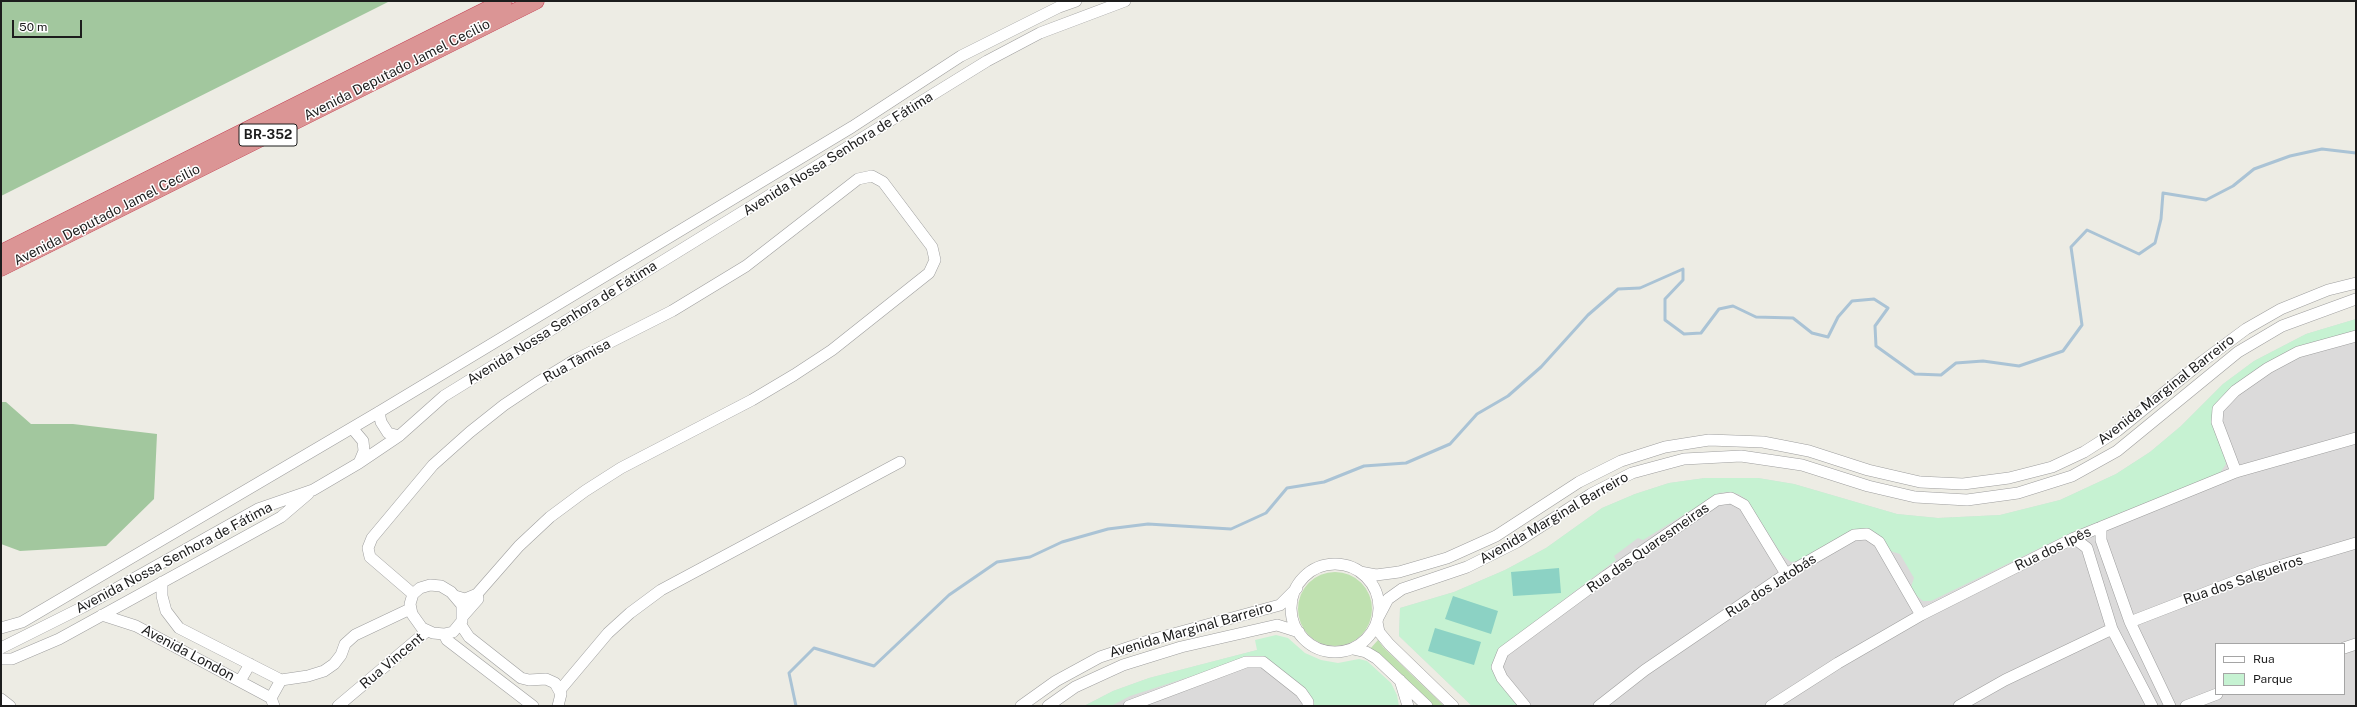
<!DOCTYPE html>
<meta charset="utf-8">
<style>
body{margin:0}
#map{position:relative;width:2357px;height:707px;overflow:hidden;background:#edece4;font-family:"Public Sans",sans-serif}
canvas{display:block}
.frame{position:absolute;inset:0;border:2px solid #1d1d1d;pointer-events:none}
.legend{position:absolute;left:2215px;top:643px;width:130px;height:52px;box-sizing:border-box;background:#fff;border:1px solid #a5a5a5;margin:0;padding:5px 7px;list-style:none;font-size:12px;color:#1d1d1d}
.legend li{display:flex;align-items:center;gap:8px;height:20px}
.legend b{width:20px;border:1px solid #a5a5a5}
.scale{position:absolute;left:12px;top:20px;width:70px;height:18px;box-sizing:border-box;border:2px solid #1d1d1d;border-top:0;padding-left:5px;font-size:12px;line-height:14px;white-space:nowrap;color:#1d1d1d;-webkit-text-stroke:3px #fff;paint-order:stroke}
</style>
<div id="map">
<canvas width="2357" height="707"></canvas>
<div class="frame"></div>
<ul class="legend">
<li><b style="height:5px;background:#fff"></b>Rua</li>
<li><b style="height:11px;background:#c6f2d2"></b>Parque</li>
</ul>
<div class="scale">50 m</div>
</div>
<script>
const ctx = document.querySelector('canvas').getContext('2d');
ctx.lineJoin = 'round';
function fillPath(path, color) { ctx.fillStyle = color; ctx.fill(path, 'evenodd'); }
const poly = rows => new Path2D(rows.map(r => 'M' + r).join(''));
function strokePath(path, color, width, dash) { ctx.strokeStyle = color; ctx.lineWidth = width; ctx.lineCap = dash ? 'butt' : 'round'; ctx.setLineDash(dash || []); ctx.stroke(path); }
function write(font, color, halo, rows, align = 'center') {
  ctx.font = font + ' "Public Sans",sans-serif'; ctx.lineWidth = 3; ctx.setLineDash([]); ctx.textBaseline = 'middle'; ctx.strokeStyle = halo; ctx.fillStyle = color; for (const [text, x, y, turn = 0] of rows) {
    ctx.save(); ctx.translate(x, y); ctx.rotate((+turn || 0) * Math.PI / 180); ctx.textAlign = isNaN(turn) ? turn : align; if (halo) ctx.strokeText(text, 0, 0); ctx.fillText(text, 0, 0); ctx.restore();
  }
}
const residential = poly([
 [2356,319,2356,706,1472,706,1399,636,1400,608,1454,592,1505,570,1546,548,1602,508,1635,494,1669,483,1705,478,1758,478,1794,484,1897,514,1938,518,2000,515,2060,500,2116,474,2150,452,2181,426,2223,384,2254,361,2306,334],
 [2216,644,2344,644,2344,694,2216,694],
 [1257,650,1331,706,1084,706,1113,691,1149,678]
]);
const grass = poly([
 '1298 609a37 37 0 1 1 74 0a37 37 0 1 1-74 0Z',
 [1378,640,1383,647,1444,706,1432,706,1370,649]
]);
const forest = poly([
 [1,1,390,1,1,196],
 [1,402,6,402,31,424,73,424,157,434,154,499,106,546,20,551,1,544]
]);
const park = poly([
 [2356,319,2356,332,2231,389,2221,398,2217,403,2226,464,2220,473,2073,532,1931,601,1923,601,1917,596,1911,587,1914,578,1900,554,1890,551,1876,533,1872,531,1798,561,1791,562,1782,555,1747,500,1738,494,1728,492,1719,493,1643,540,1638,538,1614,556,1616,560,1499,649,1493,664,1520,706,1472,706,1399,636,1400,608,1454,592,1505,570,1546,548,1602,508,1635,494,1669,483,1705,478,1758,478,1794,484,1897,514,1938,518,2000,515,2060,500,2116,474,2150,452,2181,426,2223,384,2254,361,2306,334],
 [1276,635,1288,638,1305,653,1321,660,1338,663,1359,659,1367,661,1391,683,1397,695,1399,706,1314,706,1308,693,1275,665,1269,661,1245,659,1130,696,1111,706,1084,706,1113,691,1149,678,1257,650,1255,640]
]);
const pitch = poly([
 [1559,568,1561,593,1513,596,1511,572],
 [1453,596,1498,611,1491,634,1445,619],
 [1435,628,1481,642,1474,665,1428,651]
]);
const stream = poly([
 [796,706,789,673,814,648,874,666,949,595,997,562,1030,557,1062,542,1108,529,1148,524,1231,529,1266,513,1287,488,1324,482,1364,466,1406,463,1450,444,1477,414,1508,396,1541,367,1588,315,1618,289,1640,288,1683,269,1683,280,1665,299,1665,320,1684,334,1701,333,1719,309,1733,306,1756,317,1793,318,1812,333,1828,337,1838,317,1852,301,1874,299,1888,308,1875,326,1876,346,1915,374,1941,375,1956,363,1983,361,2019,366,2063,351,2082,325,2071,247,2087,230,2139,254,2155,243,2161,219,2163,193,2206,200,2233,186,2254,169,2290,156,2322,149,2356,153]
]);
const minor = poly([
 [379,412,381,422,388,433,399,436],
 [352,428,363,441,364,451,359,463],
 [2236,472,2217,422,2218,409,2235,391,2268,368,2298,352,2356,336],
 [2101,527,2101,540,2130,622,2170,706],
 [2074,538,2087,548,2112,629,2152,706],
 '1291 608a44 44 0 1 1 88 0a44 44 0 1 1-88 0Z',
 [1360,572,1376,575,1399,572,1447,558,1496,536,1579,482,1621,461,1665,447,1709,440,1763,442,1809,451,1868,470,1920,482,1963,484,2009,478,2052,467,2084,452,2117,431,2203,361,2246,329,2281,309,2328,290,2356,283],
 [162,582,162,596,166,611,179,628,281,680],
 [430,585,441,586,451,592,462,605,462,621,453,632,444,634,433,633,422,628,412,614,410,604,413,594,420,588,430,585],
 [413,594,370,557,368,548,372,538,433,465,470,432,504,405,537,383,575,360,672,311,746,266,858,179,872,176,883,182,932,247,935,260,929,273,832,350,794,375,752,400,621,468,585,491,550,517,519,546,477,594,465,599,455,596],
 [102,615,136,626,271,698],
 [463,616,478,599,477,594],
 [1379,616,1388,599,1402,589,1467,567,1517,542,1591,494,1632,473,1684,459,1741,456,1802,465,1868,486,1915,497,1967,500,2018,493,2072,476,2117,451,2238,352,2282,326,2356,299],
 [1377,622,1379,632,1389,644,1453,706],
 [2130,622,2262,571,2356,543],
 [461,625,469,637,521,678,529,680,546,679,555,683,561,694,558,706],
 [1,628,22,622,379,412,852,127,961,56,1059,7,1076,1],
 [444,634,447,640,533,706],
 [1,648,83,607,258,509,313,490,359,463,399,436,444,396,987,61,1040,33,1125,1],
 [2344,648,2356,644],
 [1353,649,1366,652,1376,658,1427,706],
 [1,659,12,659,59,639,281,517,308,494],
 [1400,680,1408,706],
 [240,681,250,664],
 [560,690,608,633,630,613,661,590,900,462],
 [1,699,10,706],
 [274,706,271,698,281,680,308,676,324,671,334,664,341,655,345,644,355,635,410,609],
 [338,706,427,631],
 [1021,706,1056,681,1100,657,1151,640,1280,605,1297,588],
 [1048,706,1075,687,1123,665,1181,647,1277,625,1299,632],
 [1129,706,1246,662,1263,662,1301,692,1308,702,1308,706],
 [1525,706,1502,678,1497,667,1503,652,1606,576,1717,500,1731,498,1744,505,1786,574],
 [1599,706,1645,670,1786,574,1854,535,1867,534,1879,542,1921,615],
 [1771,706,1838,663,1921,615,2074,538,2236,472,2356,438],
 [1959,706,2005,680,2112,629],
 [2186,706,2217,694]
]);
const highway = poly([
 [1,253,504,1],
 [1,268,536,1]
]);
const shields = [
 [268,135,58]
];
const shieldNames = [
 ["BR-352",268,135]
];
const streetNames = [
 ["Avenida Deputado Jamel Cecilio",397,70,-27],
 ["Avenida Nossa Senhora de Fátima",838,154,-32],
 ["Avenida Deputado Jamel Cecilio",107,215,-27],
 ["Avenida Nossa Senhora de Fátima",562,323,-32],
 ["Rua Tâmisa",577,361,-29],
 ["Avenida Marginal Barreiro",2166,390,-38],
 ["Avenida Marginal Barreiro",1554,518,-30],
 ["Rua das Quaresmeiras",1648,548,-35],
 ["Rua dos Ipês",2053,549,-26],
 ["Avenida Nossa Senhora de Fátima",174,558,-28],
 ["Rua dos Salgueiros",2243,580,-19],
 ["Rua dos Jatobás",1771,586,-33],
 ["Avenida Marginal Barreiro",1191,630,-16],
 ["Avenida London",188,653,28],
 ["Rua Vincent",392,661,-40]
];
fillPath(residential, '#dbdada');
fillPath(grass, '#bfe1b0');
fillPath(forest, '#a2c79e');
fillPath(park, '#c6f2d2');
fillPath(pitch, '#8cd2c4');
strokePath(stream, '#aac3d5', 3);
strokePath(minor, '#9e9e9e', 12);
strokePath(highway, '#c23a4f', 17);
strokePath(minor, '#fff', 11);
strokePath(highway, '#db9595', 16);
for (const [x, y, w] of shields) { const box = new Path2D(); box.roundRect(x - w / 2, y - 11, w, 22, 3); ctx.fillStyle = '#fff'; ctx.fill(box); strokePath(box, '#1d1d1d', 1); }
write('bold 13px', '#1d1d1d', null, shieldNames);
write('14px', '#1d1d1d', '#fff', streetNames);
</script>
